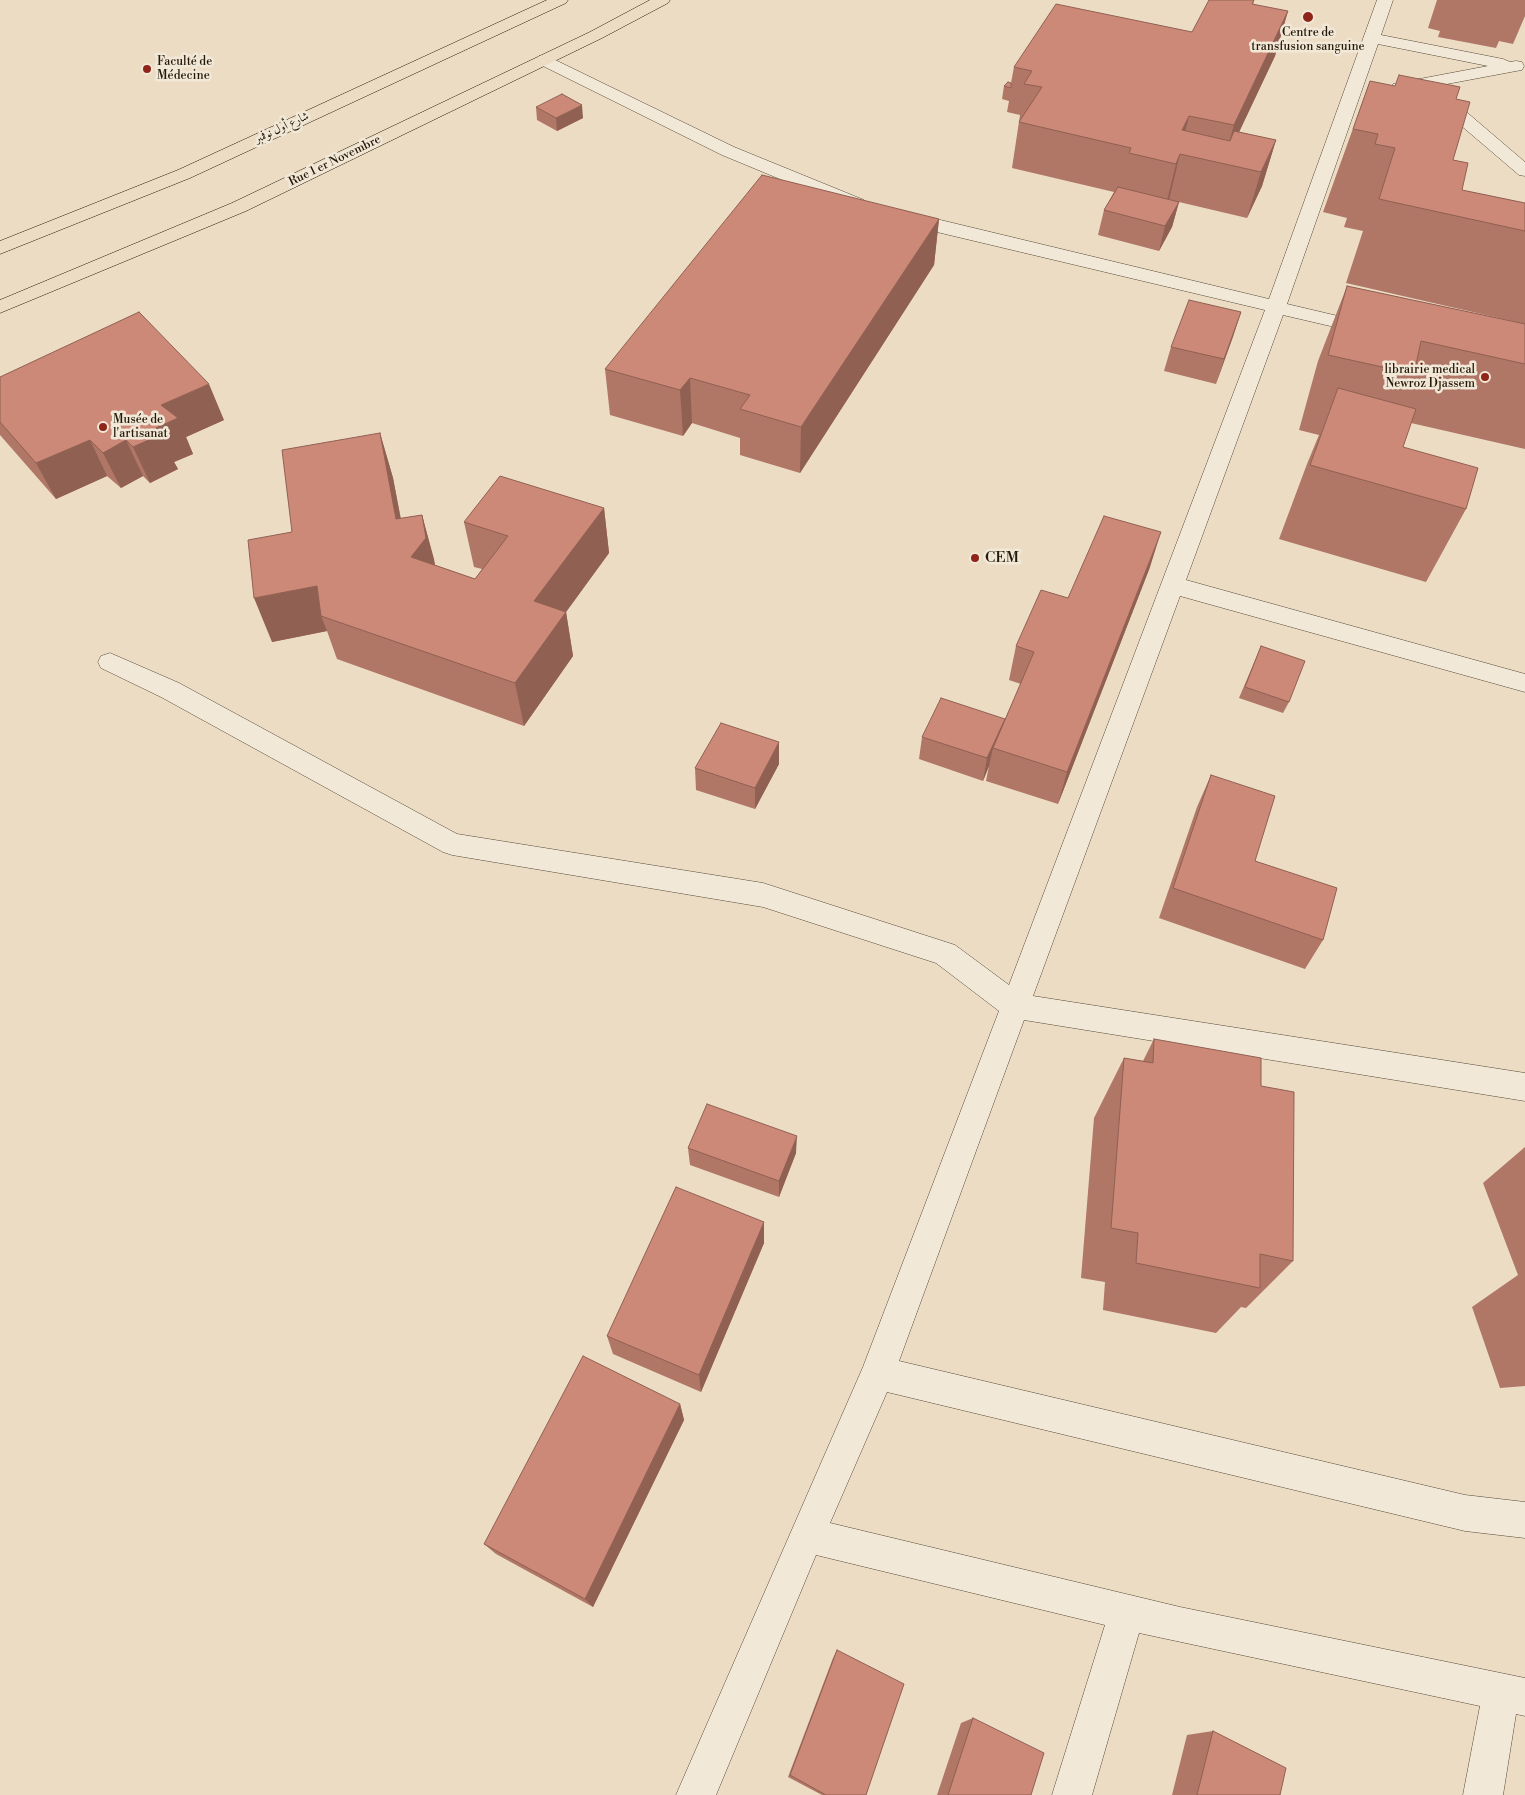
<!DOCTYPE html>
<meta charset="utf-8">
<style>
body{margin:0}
canvas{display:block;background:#ebdcc3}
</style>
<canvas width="1525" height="1795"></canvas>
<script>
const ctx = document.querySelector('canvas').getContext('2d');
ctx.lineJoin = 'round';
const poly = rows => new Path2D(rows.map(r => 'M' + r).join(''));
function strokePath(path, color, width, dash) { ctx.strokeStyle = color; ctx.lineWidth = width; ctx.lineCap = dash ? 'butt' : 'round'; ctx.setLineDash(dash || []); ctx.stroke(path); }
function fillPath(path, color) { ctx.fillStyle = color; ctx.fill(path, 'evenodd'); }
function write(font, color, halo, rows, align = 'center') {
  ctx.font = font + ' "Libre Bodoni",Amiri,serif'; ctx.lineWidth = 5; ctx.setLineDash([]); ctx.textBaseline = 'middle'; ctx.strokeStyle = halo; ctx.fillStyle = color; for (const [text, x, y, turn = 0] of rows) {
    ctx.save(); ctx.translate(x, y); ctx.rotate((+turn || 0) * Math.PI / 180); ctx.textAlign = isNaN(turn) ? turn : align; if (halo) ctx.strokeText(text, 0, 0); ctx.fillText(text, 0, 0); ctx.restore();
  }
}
const street = poly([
 [1377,0,1393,0,1381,35,1503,59,1510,62,1516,61,1522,62,1524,66,1522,70,1516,71,1399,93,1393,92,1390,88,1393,84,1488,66,1378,44,1287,304,1376,325,1379,329,1376,333,1369,335,1283,315,1186,580,1525,674,1525,692,1180,596,1033,996,1525,1073,1525,1101,1024,1020,899,1361,1465,1495,1525,1502,1525,1538,1465,1531,887,1392,830,1523,1180,1607,1525,1678,1525,1716,1516,1714,1503,1795,1463,1795,1480,1706,1139,1633,1092,1795,1052,1795,1105,1625,816,1555,716,1795,676,1795,863,1367,999,1011,936,963,763,907,452,855,443,852,161,697,101,668,98,662,101,656,110,653,179,683,457,834,763,883,955,945,1009,985,1265,310,941,233,896,221,894,217,896,213,903,211,1269,299,1377,0],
 [545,55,734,147,864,200,866,204,864,208,857,210,850,208,722,155,539,64,537,60,539,56,545,55],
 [1437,91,1443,92,1525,162,1525,176,1519,175,1431,100,1428,96,1431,92,1437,91]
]);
const primary = poly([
 [547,0,568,0,566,3,190,178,0,254,0,241,178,170,547,0],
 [650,0,670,0,668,3,602,38,246,211,0,313,0,300,232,203,590,32,650,0]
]);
const wall = poly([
 [1254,0,1253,5,1288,11,1275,56,1239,132,1276,140,1262,186,1247,218,1179,202,1172,227,1159,251,1098,235,1104,210,1114,192,1012,168,1020,115,1007,112,1009,101,1002,99,1004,86,1011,83,1014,67,1192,32],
 [1437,0,1525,0,1525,16,1513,44,1499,41,1496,48,1438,37,1440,31,1428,28],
 [1370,81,1456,99,1453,160,1462,190,1525,203,1525,324,1346,283,1363,231,1344,227,1347,218,1323,212],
 [536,107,583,118,557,131,537,120],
 [939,219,934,265,800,473,740,455,740,438,692,423,683,436,610,415,605,369],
 [1347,286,1525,324,1525,449,1411,423,1403,447,1466,509,1426,582,1279,539,1307,464,1319,435,1299,430,1318,361],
 [1241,312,1216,384,1164,371,1171,347],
 [0,377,224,420,186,437,193,454,174,462,178,469,150,483,143,476,121,488,107,476,56,499,0,435],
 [380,433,393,478,401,519,422,515,435,565,475,579,482,569,474,567,464,522,604,508,609,553,566,612,573,656,524,726,337,659,327,631,272,642,292,532],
 [1150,567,1058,804,986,781,989,766,983,781,919,759,922,737,1005,719,1021,684,1009,680,1016,646,1068,598],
 [1261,646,1289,702,1283,713,1239,698],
 [779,764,755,809,696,790,695,768],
 [1211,775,1255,861,1323,940,1305,969,1159,918,1197,807],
 [1154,1039,1261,1086,1293,1261,1246,1308,1241,1307,1216,1333,1103,1310,1105,1282,1081,1278,1094,1118,1124,1058,1143,1061],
 [1525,1147,1525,1386,1500,1388,1472,1307,1518,1275,1483,1183],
 [688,1148,796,1153,779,1197,690,1165],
 [764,1222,764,1243,701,1392,613,1354,607,1336],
 [680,1404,684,1420,593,1607,496,1554,484,1544],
 [837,1650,866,1795,822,1795,788,1777,833,1658],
 [973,1718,1031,1795,937,1795,961,1723],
 [1213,1731,1280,1795,1172,1795,1187,1735]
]);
const shadedWall = poly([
 [1288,11,1275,56,1224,164,1223,164,1234,125],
 [582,105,583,118,557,131,556,118],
 [1189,116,1169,200,1165,209,1176,164,1182,130],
 [1276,140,1262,186,1247,218,1261,172],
 [1179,202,1172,227,1159,251,1165,226],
 [939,219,934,265,800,473,801,427],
 [1241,312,1233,337,1216,384,1224,359],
 [690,378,692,423,683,436,680,390],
 [209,384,224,420,186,437,193,454,174,462,178,469,150,483,133,447,156,428,161,405],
 [380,433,393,478,409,564,396,519],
 [90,440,107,476,56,499,36,463],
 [126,440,143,476,121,488,103,453],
 [604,508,609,553,566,612,573,656,524,726,515,683,534,601],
 [422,515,434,559,438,583,411,557],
 [1161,532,1150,567,1058,804,1067,772],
 [317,586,321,616,327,631,272,642,254,598],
 [1005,719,993,748,989,766,983,781,987,758],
 [779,742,779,764,755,809,755,788],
 [797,1136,796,1153,779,1197,779,1181],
 [764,1222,764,1243,701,1392,699,1375],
 [680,1404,684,1420,593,1607,585,1599]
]);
const building = poly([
 [1209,0,1254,0,1252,4,1288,11,1234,125,1189,116,1182,130,1230,141,1234,131,1276,140,1261,172,1180,154,1176,164,1129,153,1131,148,1019,122,1042,87,1024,84,1032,71,1014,67,1056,4,1192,32,1209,0],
 [1399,75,1460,87,1456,99,1470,102,1453,160,1468,163,1462,190,1525,203,1525,231,1379,199,1395,148,1375,144,1378,134,1353,129,1370,81,1395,86,1399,75],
 [1008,82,1011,83,1011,88,1004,86,1008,82],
 [562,94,582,105,556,118,536,107,562,94],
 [762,175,939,219,801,427,740,409,750,395,690,378,680,390,605,369,762,175],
 [1118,187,1179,202,1165,226,1104,210,1118,187],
 [1347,286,1525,324,1525,364,1421,341,1414,374,1328,355,1347,286],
 [1189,300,1241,312,1224,359,1171,347,1189,300],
 [139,312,209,384,161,405,178,418,156,428,162,434,133,447,126,440,103,453,90,440,36,463,0,422,0,377,139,312],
 [1338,388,1416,409,1403,447,1478,468,1466,509,1310,465,1338,388],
 [380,433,396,519,422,515,426,538,411,557,475,579,508,536,464,522,500,476,604,508,534,601,566,612,515,683,321,616,317,586,254,598,248,540,292,532,282,450,380,433],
 [1104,516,1161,532,1067,772,993,748,1034,652,1016,646,1041,590,1068,598,1104,516],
 [1261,646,1305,661,1289,702,1245,687,1261,646],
 [941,698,1005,719,987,758,922,737,941,698],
 [721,723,779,742,755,788,695,768,721,723],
 [1211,775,1275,796,1255,861,1337,888,1323,940,1173,888,1211,775],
 [1154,1039,1261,1058,1261,1086,1294,1092,1293,1261,1260,1254,1260,1288,1136,1263,1138,1233,1111,1228,1124,1058,1153,1063,1154,1039],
 [707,1104,797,1136,779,1181,688,1148,707,1104],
 [676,1187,764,1222,699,1375,607,1336,676,1187],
 [583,1356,680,1404,585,1599,484,1544,583,1356],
 [837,1650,904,1684,866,1795,826,1795,790,1775,837,1650],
 [973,1718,1044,1753,1031,1795,948,1795,973,1718],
 [1213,1731,1286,1768,1280,1795,1197,1795,1213,1731]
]);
const markers = [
 [1308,17,6,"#8f2418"],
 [147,69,5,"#8f2418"],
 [1485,377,5,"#8f2418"],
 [103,427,5,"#8f2418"],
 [975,558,5,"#8f2418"]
];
const farPoinames = [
 ["Centre de",1308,33,"center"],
 ["transfusion sanguine",1308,47,"center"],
 ["Faculté de",157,62],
 ["Médecine",157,76],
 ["librairie medical",1475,370,"right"],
 ["Newroz Djassem",1475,384,"right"],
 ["Musée de",113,420],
 ["l'artisanat",113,434]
];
const farStreetnames = [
 ["شارع أول نوفمبر",282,128,-25],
 ["Rue 1 er Novembre",335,161,-26]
];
const poiNames = [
 ["CEM",985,558]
];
strokePath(street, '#564936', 1);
strokePath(primary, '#241807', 1);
fillPath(street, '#f2e8d8');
fillPath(primary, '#ebdcc3');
fillPath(wall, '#b07666');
fillPath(shadedWall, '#906053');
fillPath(building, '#cd8977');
strokePath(building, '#906053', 1);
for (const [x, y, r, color] of markers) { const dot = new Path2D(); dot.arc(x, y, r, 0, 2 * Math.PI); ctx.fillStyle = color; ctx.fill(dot); strokePath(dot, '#f2e8d8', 2); }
write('12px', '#241807', '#f2e8d8', farPoinames, 'left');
write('12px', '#241807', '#f2e8d8', farStreetnames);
write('15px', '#241807', '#f2e8d8', poiNames, 'left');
</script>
